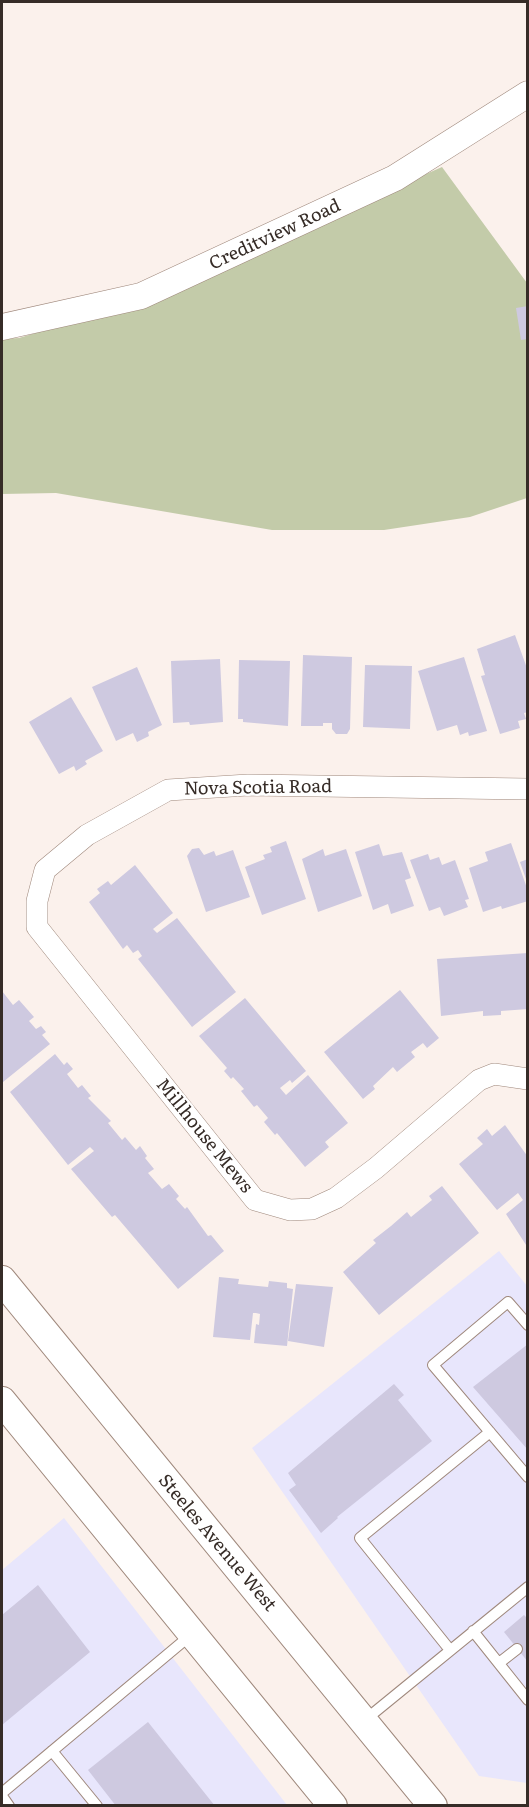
<!DOCTYPE html>
<style>
body{margin:0}
#map{position:relative;width:529px;height:1807px;overflow:hidden;background:#fbf1ec;font-family:Literata,serif}
canvas{display:block}
.frame{position:absolute;inset:0;border:3px solid #362c27;pointer-events:none}
</style>
<div id="map">
<canvas width="529" height="1807"></canvas>
<div class="frame"></div>
</div>
<script>
const ctx = document.querySelector('canvas').getContext('2d');
ctx.lineJoin = 'round';
function fillPath(path, color) { ctx.fillStyle = color; ctx.fill(path, 'evenodd'); }
const poly = rows => new Path2D(rows.map(r => 'M' + r).join(''));
function strokePath(path, color, width, dash) { ctx.strokeStyle = color; ctx.lineWidth = width; ctx.lineCap = dash ? 'butt' : 'round'; ctx.setLineDash(dash || []); ctx.stroke(path); }
function write(font, color, halo, rows, align = 'center') {
  ctx.font = font + ' Literata,serif'; ctx.lineWidth = 4.5; ctx.setLineDash([]); ctx.textBaseline = 'middle'; ctx.strokeStyle = halo; ctx.fillStyle = color; for (const [text, x, y, turn = 0] of rows) {
    ctx.save(); ctx.translate(x, y); ctx.rotate((+turn || 0) * Math.PI / 180); ctx.textAlign = isNaN(turn) ? turn : align; if (halo) ctx.strokeText(text, 0, 0); ctx.fillText(text, 0, 0); ctx.restore();
  }
}
const commercial = poly([
 [499,1251,527,1286,527,1783,479,1776,252,1448],
 [64,1518,287,1805,2,1806,2,1570]
]);
const green = poly([
 [442,167,527,283,527,498,470,517,384,530,272,530,56,493,2,494,2,339,19,338,131,304]
]);
const building = poly([
 [528,306,528,339,521,340,516,308],
 [515,635,528,671,528,712,524,713,526,719,518,721,520,728,500,734,481,676,485,675,477,649],
 [303,655,352,657,350,729,347,734,336,734,332,729,332,723,323,723,323,726,301,726],
 [464,657,487,731,469,736,468,732,460,735,457,725,437,731,418,671],
 [220,659,223,722,190,725,189,722,173,723,171,661],
 [239,660,290,661,288,726,243,722,243,719,238,719],
 [365,665,412,666,410,729,363,727],
 [137,667,162,725,148,732,149,736,137,742,133,733,116,741,92,687],
 [71,697,103,751,85,761,87,764,76,771,74,766,59,774,29,722],
 [286,841,306,899,262,915,245,867,265,859,263,855,272,852,270,847],
 [511,843,528,891,528,901,502,909,501,906,483,912,469,868,488,861,485,852],
 [379,844,383,856,402,852,411,878,405,880,414,906,391,914,388,904,373,910,355,852],
 [199,848,204,855,214,851,216,856,233,850,250,897,206,912,187,856,192,849],
 [323,849,325,856,346,849,362,896,318,912,302,859],
 [428,854,430,860,439,857,442,865,455,860,469,899,465,900,468,907,444,916,440,907,429,911,410,860],
 [528,859,528,882,527,882,520,862],
 [135,865,173,913,153,929,157,933,177,918,236,992,192,1027,138,959,142,956,138,950,133,953,127,945,123,949,89,902,100,893,97,889,108,881,111,885],
 [528,953,528,1009,501,1011,501,1015,483,1016,483,1011,441,1016,437,959],
 [400,990,439,1038,427,1048,423,1043,411,1052,415,1057,397,1072,393,1067,373,1086,375,1089,363,1099,324,1052],
 [2,991,13,1005,19,1000,34,1017,29,1021,36,1029,41,1026,46,1032,42,1035,50,1044,3,1082],
 [245,998,306,1071,292,1083,290,1080,280,1088,286,1095,308,1075,348,1123,325,1142,329,1147,305,1167,277,1133,275,1135,264,1122,268,1118,257,1105,254,1107,241,1091,244,1089,233,1077,231,1079,224,1071,227,1068,199,1036],
 [55,1054,64,1065,67,1062,73,1069,67,1074,78,1088,82,1085,91,1096,88,1098,111,1121,108,1123,122,1140,125,1137,136,1150,140,1146,147,1156,145,1158,154,1169,148,1173,162,1189,169,1184,179,1196,176,1199,185,1209,187,1207,208,1236,211,1235,224,1251,178,1289,115,1215,112,1217,71,1169,94,1151,90,1147,68,1165,10,1092],
 [505,1125,528,1157,528,1248,506,1214,523,1200,518,1193,497,1210,459,1164,483,1144,477,1138,487,1129,492,1136],
 [442,1186,479,1233,379,1315,343,1272,376,1243,373,1240,391,1226,407,1212,411,1217,432,1200,429,1196],
 [219,1277,239,1279,238,1284,268,1287,269,1281,287,1283,287,1288,293,1289,287,1346,254,1343,256,1324,259,1325,260,1314,256,1313,253,1313,250,1340,213,1337],
 [296,1284,333,1287,324,1347,288,1341],
 [528,1344,528,1450,473,1387],
 [394,1384,404,1395,398,1400,432,1441,337,1517,338,1518,321,1533,289,1490,296,1485,288,1473],
 [38,1585,90,1652,2,1725,2,1615],
 [524,1615,528,1619,528,1662,504,1632],
 [148,1722,215,1806,116,1806,88,1770]
]);
const service = poly([
 [528,1325,508,1302,433,1365,528,1477],
 [473,1631,528,1700],
 [450,1650,360,1538,490,1432],
 [499,1663,517,1649],
 [365,1720,528,1587],
 [52,1751,97,1806],
 [2,1793,192,1634],
 [2,1796,9,1806]
]);
const minor = poly([
 [528,789,248,785,168,790,87,835,45,870,37,901,37,927,255,1200,290,1210,312,1209,336,1198,376,1168,479,1080,494,1074,528,1079]
]);
const tertiary = poly([
 [2,327,141,296,395,178,528,94]
]);
const secondary = poly([
 [2,1280,433,1806],
 [2,1401,333,1806]
]);
const streetNames = [
 ["Creditview Road",275,235,-25],
 ["Nova Scotia Road",258,788,-1],
 ["Millhouse Mews",204,1136,51],
 ["Steeles Avenue West",217,1543,50]
];
fillPath(commercial, '#e8e6fc');
fillPath(green, '#c3cba9');
fillPath(building, '#cec9e0');
strokePath(service, '#9f887c', 12);
strokePath(minor, '#9f887c', 22);
strokePath(tertiary, '#9f887c', 27);
strokePath(secondary, '#9f887c', 30);
strokePath(service, '#fff', 10);
strokePath(minor, '#fff', 21);
strokePath(tertiary, '#fff', 26);
strokePath(secondary, '#fff', 28);
write('18px', '#362c27', '#fff', streetNames);
</script>
